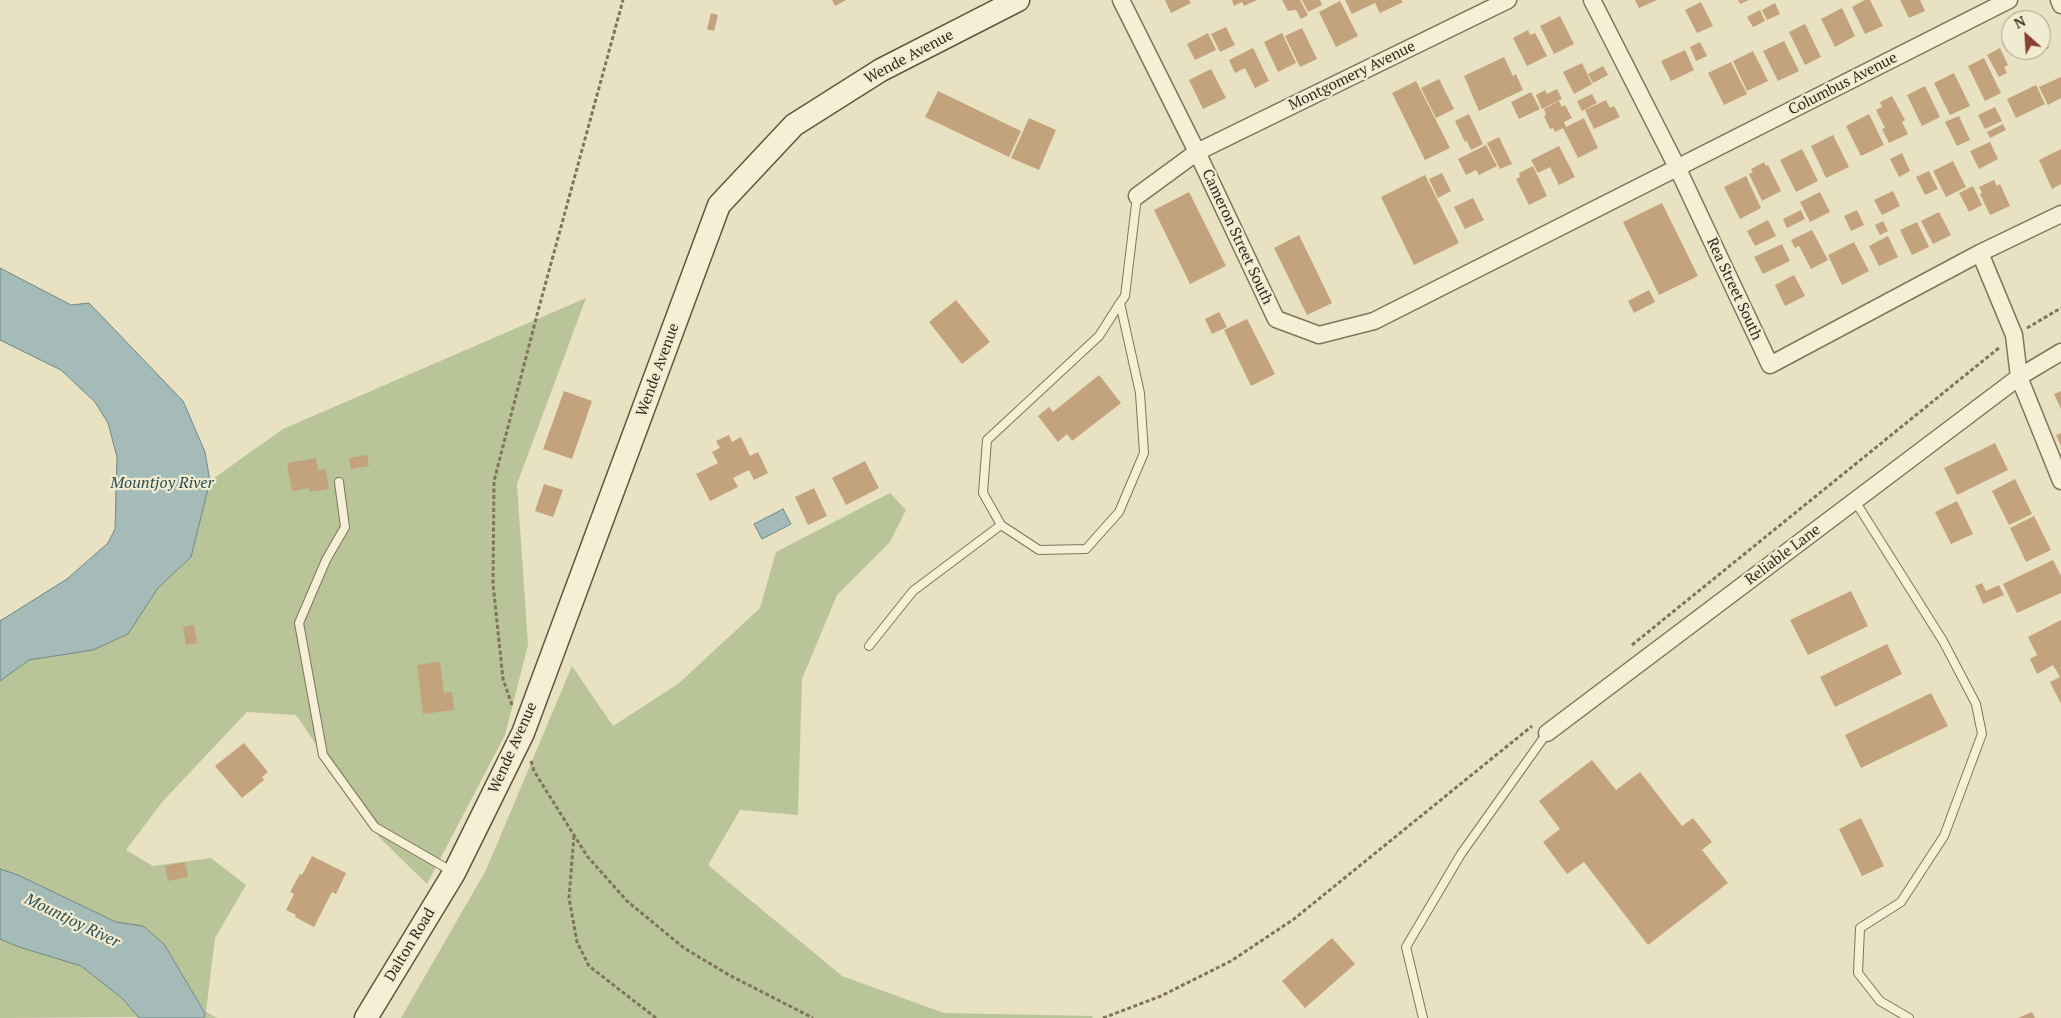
<!DOCTYPE html>
<style>
body{margin:0}
#map{position:relative;width:2061px;height:1018px;overflow:hidden;background:#e8e2c3;font-family:"PT Serif",serif}
canvas{display:block}
.north{position:absolute;left:2001px;top:10px;width:50px;height:50px;box-sizing:border-box;background:#f0ecd1;border:1px solid #a49e89;border-radius:50%;rotate:334deg;font-size:14px;font-weight:700;line-height:20px;text-align:center;color:#312a1e}
.north::after{content:'';display:block;margin:auto;width:18px;height:22px;background:#883e33;clip-path:polygon(50% 0,100% 100%,50% 72%,0 100%)}
</style>
<div id="map">
<canvas width="2061" height="1018"></canvas>
<div class="north">N</div>
</div>
<script>
const ctx = document.querySelector('canvas').getContext('2d');
ctx.lineJoin = 'round';
function fillPath(path, color) { ctx.fillStyle = color; ctx.fill(path, 'evenodd'); }
const poly = rows => new Path2D(rows.map(r => 'M' + r).join(''));
function strokePath(path, color, width, dash) { ctx.strokeStyle = color; ctx.lineWidth = width; ctx.lineCap = dash ? 'butt' : 'round'; ctx.setLineDash(dash || []); ctx.stroke(path); }
function write(font, color, halo, rows, align = 'center') {
  ctx.font = font + ' "PT Serif",serif'; ctx.lineWidth = 4.5; ctx.setLineDash([]); ctx.textBaseline = 'middle'; ctx.strokeStyle = halo; ctx.fillStyle = color; for (const [text, x, y, turn = 0] of rows) {
    ctx.save(); ctx.translate(x, y); ctx.rotate((+turn || 0) * Math.PI / 180); ctx.textAlign = isNaN(turn) ? turn : align; if (halo) ctx.strokeText(text, 0, 0); ctx.fillText(text, 0, 0); ctx.restore();
  }
}
const green = poly([
 [586,298,517,484,528,645,505,735,427,884,379,837,296,715,247,712,163,801,126,850,153,866,211,858,246,885,215,938,206,1012,217,1018,204,1018,205,1012,164,944,143,926,116,922,18,875,0,869,0,681,29,660,93,650,128,634,158,588,191,557,210,481,283,429],
 [890,493,906,510,890,542,837,595,802,679,798,815,740,810,708,865,842,976,944,1013,1093,1016,1092,1018,401,1018,486,870,572,666,613,726,678,684,760,608,776,552],
 [0,939,19,947,81,966,123,999,139,1017,0,1018]
]);
const water = poly([
 [0,268,71,305,89,303,183,401,205,452,210,481,191,557,158,588,128,634,93,650,29,660,0,681,0,621,67,579,108,543,115,529,117,457,108,423,95,402,61,370,0,340,0,268],
 [783,509,791,524,762,539,754,524,783,509],
 [0,869,18,875,116,922,143,926,164,944,205,1013,204,1018,139,1018,123,999,81,966,19,947,0,939,0,869]
]);
const building = poly([
 [832,0,846,0,835,6],
 [1165,0,1189,0,1191,3,1171,13],
 [1232,0,1257,0,1244,6,1242,2,1234,6],
 [1282,0,1300,0,1308,15,1301,19,1296,10,1288,11],
 [1302,0,1320,0,1322,5,1308,12],
 [1345,0,1401,0,1403,2,1380,13,1375,3,1352,14],
 [1635,0,1657,0,1639,8],
 [1738,0,1749,0,1740,4],
 [1865,0,1870,0,1883,26,1865,34,1852,7],
 [1900,0,1920,0,1925,11,1909,18],
 [1340,1,1358,36,1336,47,1319,12],
 [1701,2,1713,26,1697,33,1685,10],
 [1775,3,1780,14,1767,20,1762,10],
 [1842,8,1855,36,1835,47,1821,19],
 [1760,10,1765,21,1753,27,1747,17],
 [711,13,718,15,714,31,707,29],
 [1560,16,1574,44,1554,54,1540,26],
 [1805,24,1821,57,1805,65,1789,32],
 [1226,27,1235,45,1220,52,1211,34],
 [1302,28,1317,59,1300,67,1285,36],
 [1528,30,1530,35,1535,33,1547,56,1527,66,1513,38],
 [2041,31,2049,48,2025,59,2021,50,2041,50],
 [1208,33,1216,50,1195,60,1187,44],
 [1282,33,1296,63,1278,72,1264,42],
 [1784,41,1799,71,1778,81,1763,51],
 [1700,42,1707,56,1696,61,1690,47],
 [1253,48,1269,81,1255,88,1245,68,1235,73,1229,60],
 [2000,48,2008,65,2004,67,2007,73,1999,77,1987,55],
 [1685,50,1694,70,1671,81,1661,61],
 [1753,51,1768,81,1747,91,1733,61],
 [1504,57,1513,76,1516,74,1523,90,1479,111,1464,76],
 [1984,58,2001,93,1985,101,1968,66],
 [1731,62,1747,94,1724,105,1708,73],
 [1582,63,1592,84,1574,94,1563,72],
 [1603,66,1608,75,1593,83,1588,74],
 [1211,69,1226,98,1203,109,1189,80],
 [1954,73,1970,106,1950,115,1934,83],
 [2061,77,2061,98,2048,105,2039,87],
 [1439,79,1454,109,1436,118,1421,88],
 [1416,81,1450,148,1425,160,1392,93],
 [2036,85,2045,104,2016,118,2007,99],
 [1925,86,1940,117,1922,126,1907,95],
 [1557,89,1562,99,1542,109,1536,95,1545,90,1547,94],
 [938,91,1021,131,1009,157,925,117],
 [1531,92,1540,109,1519,119,1511,102],
 [1592,94,1597,103,1582,111,1577,101],
 [1892,96,1905,120,1902,122,1908,134,1889,143,1882,129,1885,128,1876,110,1882,107,1880,102],
 [1606,100,1610,108,1614,106,1620,117,1594,129,1585,110],
 [1559,101,1562,107,1565,105,1572,118,1564,122,1566,127,1584,118,1598,148,1578,158,1563,128,1555,132,1553,128,1550,129,1544,116,1546,115,1544,109],
 [1995,107,2002,121,1985,129,1978,115],
 [1469,114,1483,144,1471,150,1467,141,1465,142,1455,121],
 [1869,114,1884,145,1861,156,1846,126],
 [1959,116,1970,140,1957,146,1945,122],
 [1029,118,1056,130,1039,170,1011,158],
 [2003,124,2006,130,1990,138,1987,132],
 [1833,135,1849,167,1826,178,1811,146],
 [1499,137,1512,164,1500,169,1487,143],
 [1990,142,1998,159,1979,169,1970,151],
 [1486,145,1497,166,1479,175,1476,170,1466,175,1458,159],
 [1559,146,1575,177,1559,185,1550,167,1538,173,1531,160],
 [1802,149,1818,181,1796,192,1780,160],
 [2061,149,2061,184,2052,189,2039,160],
 [1902,153,1910,171,1899,177,1890,159],
 [1953,161,1966,187,1946,197,1933,171],
 [1764,162,1766,166,1768,165,1781,191,1762,201,1749,174,1753,172,1751,169],
 [1533,166,1547,196,1529,205,1516,179,1520,177,1519,173],
 [1929,171,1938,189,1925,195,1916,177],
 [1442,173,1451,191,1438,198,1429,179],
 [1425,175,1459,243,1414,265,1381,197],
 [1746,176,1761,208,1740,219,1724,187],
 [1994,180,1997,186,2000,184,2010,206,1990,215,1980,194,1982,193,1979,187],
 [1973,186,1982,205,1969,212,1959,193],
 [1893,191,1900,206,1882,215,1874,200],
 [1189,192,1226,266,1190,284,1154,210],
 [1820,192,1830,212,1810,222,1800,202],
 [1473,198,1484,220,1465,229,1454,207],
 [1662,203,1698,276,1659,295,1623,222],
 [1801,210,1805,219,1787,228,1783,219],
 [1857,210,1864,225,1851,231,1844,216],
 [1939,212,1951,235,1933,244,1921,221],
 [1768,220,1776,236,1755,246,1747,231],
 [1883,221,1888,231,1880,235,1875,225],
 [1917,222,1929,247,1912,255,1900,230],
 [1812,230,1828,260,1811,269,1799,246,1795,248,1791,240],
 [1299,235,1332,303,1307,315,1274,248],
 [1888,236,1898,257,1879,266,1869,246],
 [1854,242,1869,271,1842,285,1828,255],
 [1782,244,1790,261,1763,274,1754,257],
 [1794,275,1805,296,1785,306,1775,285],
 [1649,290,1655,302,1634,313,1628,301],
 [956,300,990,342,962,364,929,322],
 [1219,312,1227,327,1212,334,1205,319],
 [1247,319,1275,374,1251,386,1224,330],
 [1099,375,1121,403,1072,441,1067,434,1058,442,1038,416,1049,407,1053,412],
 [564,391,592,401,572,459,543,449],
 [2061,391,2061,409,2054,394],
 [2061,433,2061,446,2056,435],
 [729,435,732,442,741,437,750,456,758,452,768,473,754,480,749,470,733,478,738,487,710,501,696,474,718,463,712,452,720,448,716,441],
 [1995,443,2008,470,1957,495,1944,468],
 [367,455,369,466,351,469,349,458],
 [316,458,318,470,326,469,329,489,309,492,309,488,292,491,287,463],
 [865,461,879,488,846,505,832,478],
 [2015,479,2032,514,2009,525,1992,491],
 [544,484,563,490,553,517,535,511],
 [814,488,827,516,808,525,795,497],
 [1957,501,1973,534,1951,544,1935,512],
 [2034,516,2051,550,2026,562,2010,528],
 [2053,560,2061,576,2061,593,2017,613,2003,584],
 [1982,583,1986,591,1999,585,2004,595,1983,604,1975,586],
 [1851,591,1868,626,1808,655,1790,620],
 [2061,620,2061,704,2050,682,2060,677,2053,665,2037,674,2030,659,2037,655,2028,637],
 [194,625,197,643,186,645,183,627],
 [1887,644,1902,674,1835,707,1820,677],
 [440,662,444,693,452,692,454,710,423,714,417,665],
 [1931,693,1948,726,1861,768,1845,735],
 [244,743,268,772,262,777,264,780,242,798,215,766],
 [1592,760,1616,790,1640,772,1682,826,1693,818,1712,842,1702,850,1728,883,1648,945,1584,862,1567,874,1543,842,1560,829,1539,801],
 [1861,818,1884,866,1862,876,1839,829],
 [312,856,346,873,336,894,332,892,314,927,295,917,296,915,286,910,294,894,290,892,300,874,302,875],
 [185,862,188,877,168,881,165,866],
 [1332,938,1355,964,1305,1008,1282,981],
 [2032,1012,2035,1018,2018,1018]
]);
const path = poly([
 [2027,328,2061,308],
 [1632,645,2000,347],
 [512,705,503,679,493,584,494,481,538,311,623,0],
 [531,761,534,771,587,856,627,901,684,948,729,975,813,1018],
 [574,836,569,898,577,942,589,966,656,1018],
 [1103,1018,1161,996,1231,961,1294,919,1532,726]
]);
const lane = poly([
 [1120,303,1140,393,1144,453,1119,512,1086,549,1039,550,1001,525,983,493,987,440,1099,336,1120,303,1125,296,1137,196],
 [339,482,345,527,326,560,299,623,323,755,375,827,453,872],
 [1855,501,1943,641,1976,704,1982,734,1944,836,1901,902,1860,928,1858,973,1880,1001,1909,1018],
 [869,646,913,591,1001,525],
 [1423,1018,1406,947,1461,854,1547,733]
]);
const street = poly([
 [1121,0,1197,152,1276,319,1319,335,1374,321,2009,0],
 [1592,0,1677,167,1770,365,1980,253,2061,214],
 [2059,0,2061,5],
 [1137,196,1197,152,1508,0],
 [1980,253,2014,335,2019,377,2061,481],
 [1547,733,2019,377,2061,352]
]);
const secondary = poly([
 [366,1018,454,873,523,733,719,205,794,125,881,70,1018,0]
]);
const streetNames = [
 ["Wende Avenue",909,57,-28],
 ["Montgomery Avenue",1352,76,-26],
 ["Columbus Avenue",1843,84,-27],
 ["Cameron Street South",1237,237,65],
 ["Rea Street South",1734,289,65],
 ["Wende Avenue",658,370,-70],
 ["Reliable Lane",1783,555,-37],
 ["Wende Avenue",513,748,-66],
 ["Dalton Road",410,945,-59]
];
const waterNames = [
 ["Mountjoy River",162,483],
 ["Mountjoy River",72,921,26]
];
fillPath(green, '#b9c498');
fillPath(water, '#a4bbb8');
strokePath(water, '#6d8885', 1);
fillPath(building, '#c2a37d');
strokePath(lane, '#80745c', 10);
strokePath(street, '#80745c', 19);
strokePath(secondary, '#62553f', 25);
strokePath(path, '#80745c', 3, [4, 2.5]);
strokePath(lane, '#f4efd5', 8);
strokePath(street, '#f4efd5', 16);
strokePath(secondary, '#f4efd5', 22);
write('15px', '#312a1e', '#f0ecd1', streetNames);
write('italic 16px', '#2f4d50', '#f0ecd1', waterNames);
</script>
